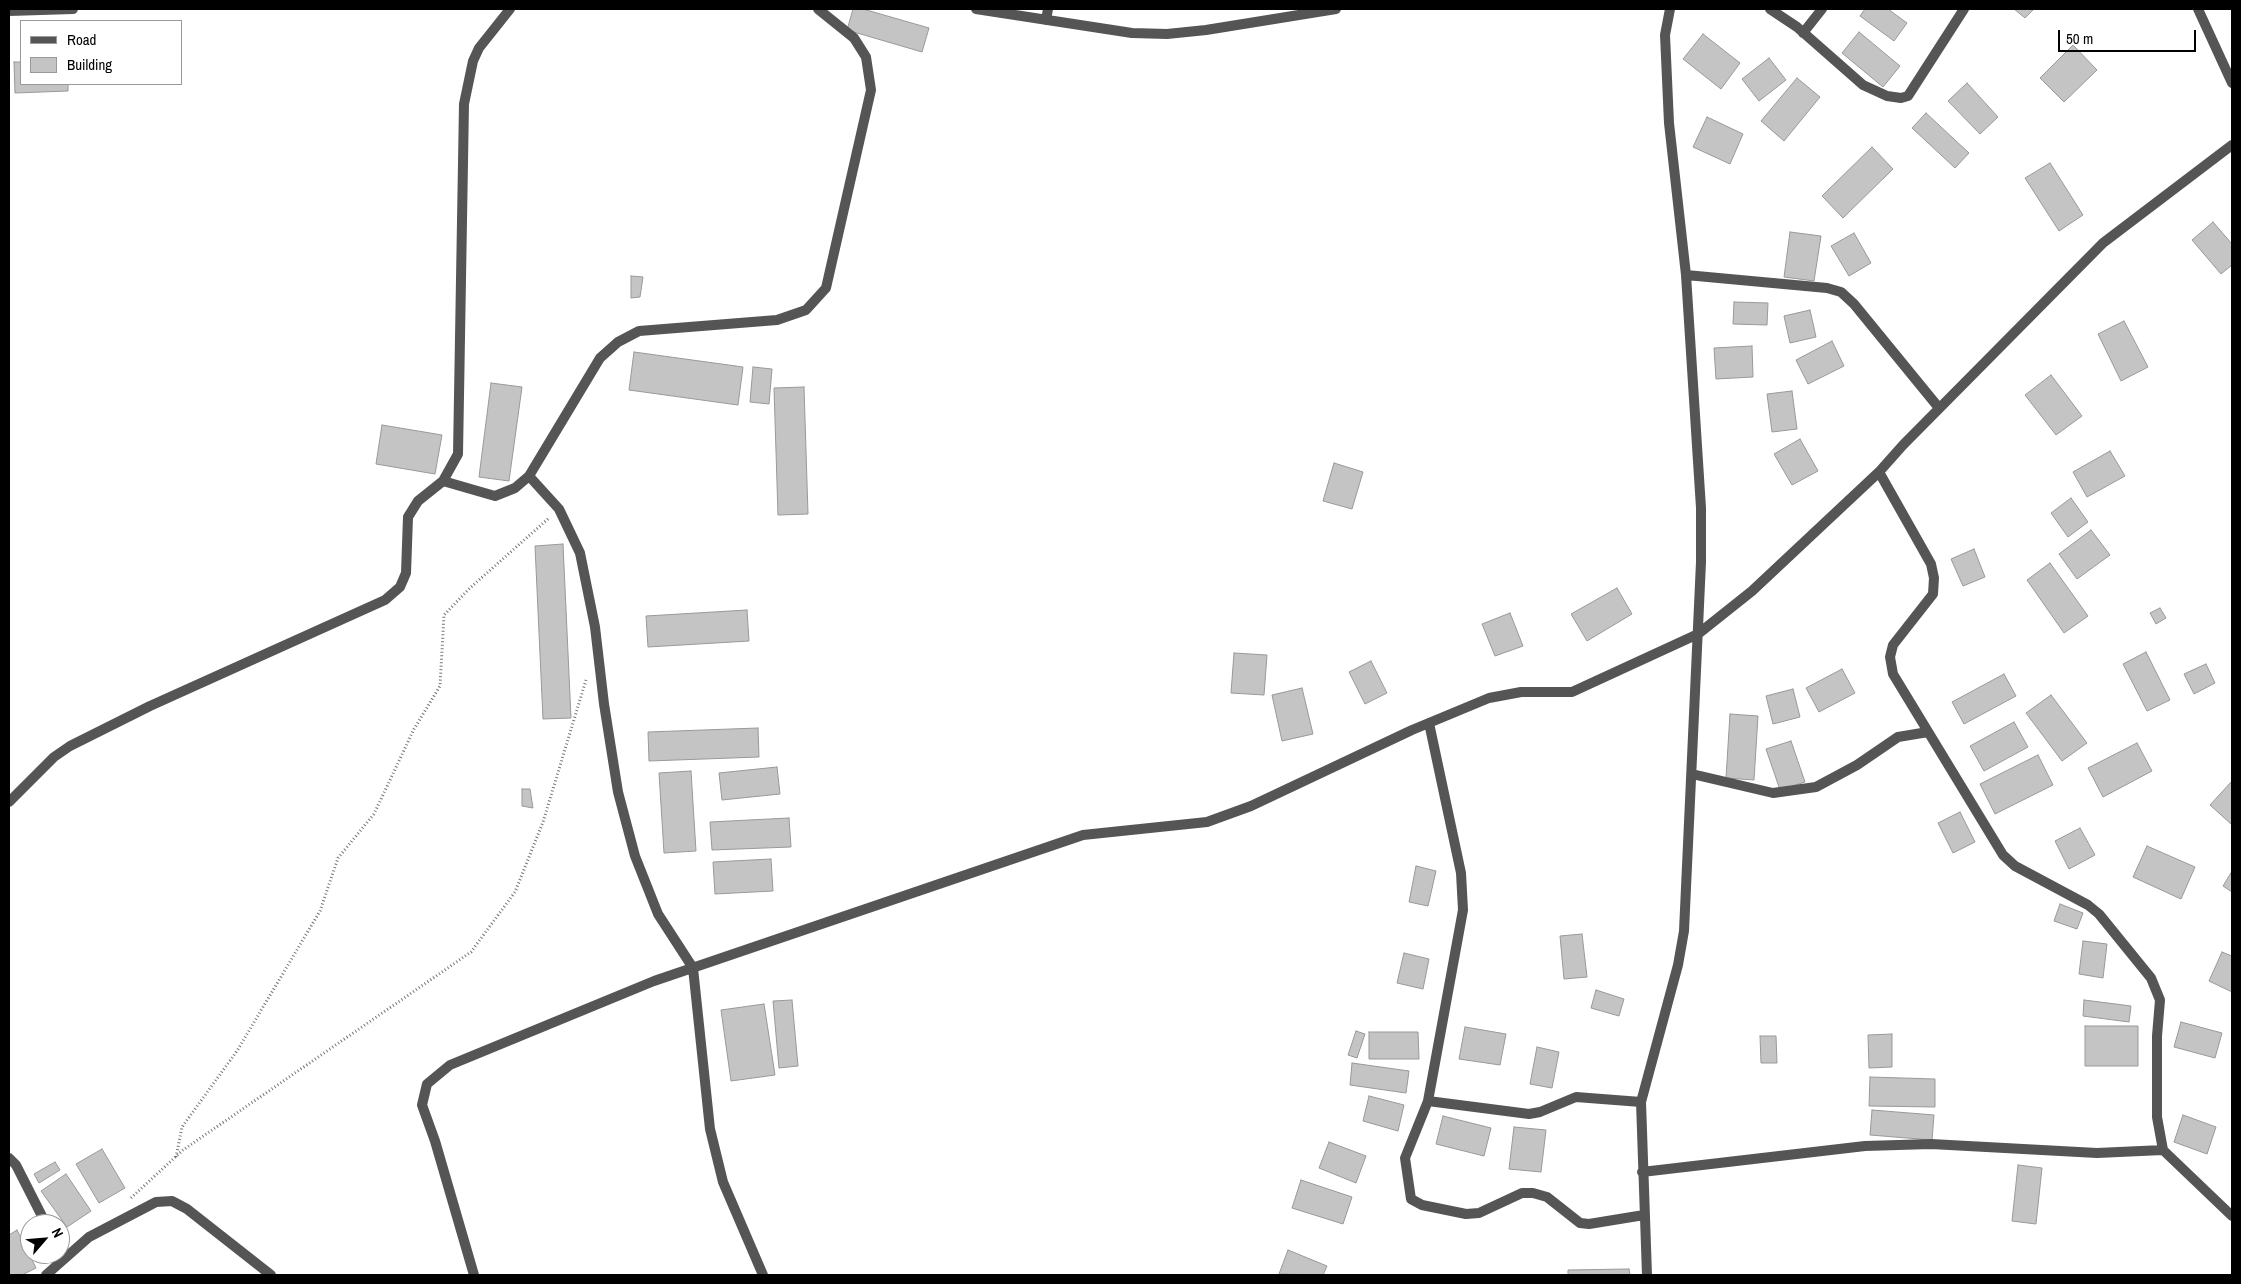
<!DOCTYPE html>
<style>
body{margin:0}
#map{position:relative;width:2241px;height:1284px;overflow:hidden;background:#fff;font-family:"Archivo Narrow",sans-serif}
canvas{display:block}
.frame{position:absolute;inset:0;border:10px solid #000;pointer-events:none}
.legend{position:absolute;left:20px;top:20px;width:162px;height:65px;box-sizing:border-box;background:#fff;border:1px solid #999;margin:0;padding:6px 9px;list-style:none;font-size:15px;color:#000}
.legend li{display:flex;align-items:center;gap:10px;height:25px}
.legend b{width:25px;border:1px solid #999}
.north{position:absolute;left:20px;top:1214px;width:50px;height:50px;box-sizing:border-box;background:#fff;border:1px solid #999;border-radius:50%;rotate:63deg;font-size:14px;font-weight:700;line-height:20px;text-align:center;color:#000}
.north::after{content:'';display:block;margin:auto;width:18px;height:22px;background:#000;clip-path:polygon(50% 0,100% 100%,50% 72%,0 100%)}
.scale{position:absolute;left:2058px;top:30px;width:138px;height:22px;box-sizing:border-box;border:2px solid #000;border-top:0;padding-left:6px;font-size:15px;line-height:18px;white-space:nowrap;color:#000;-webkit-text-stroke:4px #fff;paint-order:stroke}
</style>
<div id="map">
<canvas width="2241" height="1284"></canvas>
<div class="frame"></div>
<ul class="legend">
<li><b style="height:6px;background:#555"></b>Road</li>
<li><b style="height:14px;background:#c4c4c4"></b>Building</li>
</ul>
<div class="north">N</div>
<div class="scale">50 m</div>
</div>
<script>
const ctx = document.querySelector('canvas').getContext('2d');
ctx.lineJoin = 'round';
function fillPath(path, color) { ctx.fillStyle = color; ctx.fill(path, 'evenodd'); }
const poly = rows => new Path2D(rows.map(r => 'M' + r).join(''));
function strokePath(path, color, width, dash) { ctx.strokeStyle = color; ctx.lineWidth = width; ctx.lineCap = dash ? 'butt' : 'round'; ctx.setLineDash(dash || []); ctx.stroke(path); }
const building = poly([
 [853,9,863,9,929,28,922,52,847,30,853,9],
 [1865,9,1888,9,1907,23,1894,41,1860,16,1865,9],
 [2014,9,2034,9,2025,18,2014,9],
 [1859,32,1900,66,1883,87,1842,53,1859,32],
 [1703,34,1740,63,1721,89,1683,59,1703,34],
 [2073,45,2097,70,2064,102,2040,78,2073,45],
 [1769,58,1786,80,1759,101,1742,79,1769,58],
 [14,62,21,62,21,84,68,84,68,91,15,93,14,62],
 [1797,78,1820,97,1784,141,1761,121,1797,78],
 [1967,83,1998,117,1980,134,1948,101,1967,83],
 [1926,113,1969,153,1955,168,1912,128,1926,113],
 [1707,117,1743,134,1730,164,1693,147,1707,117],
 [1872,147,1893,169,1843,218,1822,196,1872,147],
 [2050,163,2083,215,2059,231,2025,178,2050,163],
 [2213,222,2232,244,2232,265,2221,274,2192,240,2213,222],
 [1790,232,1821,236,1814,281,1784,277,1790,232],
 [1854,233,1871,263,1849,276,1831,246,1854,233],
 [631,276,643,277,640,297,631,298,631,276],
 [1734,302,1768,303,1767,325,1733,324,1734,302],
 [1810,310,1816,337,1790,343,1784,316,1810,310],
 [2124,321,2148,367,2121,381,2098,334,2124,321],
 [1832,341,1844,366,1808,384,1796,360,1832,341],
 [1752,346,1753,377,1716,379,1714,348,1752,346],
 [634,352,743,367,738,405,629,390,634,352],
 [753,367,772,369,769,404,750,402,753,367],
 [2051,375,2082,416,2056,435,2025,395,2051,375],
 [491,383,522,387,509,481,479,477,491,383],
 [804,387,808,514,778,515,774,388,804,387],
 [1792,391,1797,429,1772,432,1767,394,1792,391],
 [382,425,442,435,435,474,376,464,382,425],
 [1800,439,1818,471,1792,485,1774,454,1800,439],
 [2110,451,2125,476,2087,497,2073,472,2110,451],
 [1334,463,1363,472,1352,509,1323,501,1334,463],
 [2071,498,2088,522,2068,537,2051,513,2071,498],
 [2091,530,2110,555,2077,579,2059,554,2091,530],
 [563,544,571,718,543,719,535,546,563,544],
 [1974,549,1985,577,1963,586,1951,559,1974,549],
 [2050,563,2088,616,2064,633,2027,580,2050,563],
 [1617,588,1632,614,1587,641,1571,614,1617,588],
 [2160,608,2166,618,2156,624,2150,613,2160,608],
 [747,610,749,641,648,647,646,616,747,610],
 [1510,613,1523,646,1495,656,1482,624,1510,613],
 [2146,652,2170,700,2147,711,2123,664,2146,652],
 [1234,653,1267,655,1264,695,1231,693,1234,653],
 [1371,661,1387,693,1365,704,1349,672,1371,661],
 [2206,664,2215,683,2194,694,2184,674,2206,664],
 [1842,669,1855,693,1819,712,1806,688,1842,669],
 [2004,674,2016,696,1964,724,1952,702,2004,674],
 [1302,688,1313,734,1282,741,1272,695,1302,688],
 [1793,689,1800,717,1773,724,1766,696,1793,689],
 [2051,695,2087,743,2062,761,2026,713,2051,695],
 [1730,714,1758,716,1754,780,1726,778,1730,714],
 [2014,722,2028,747,1984,771,1970,746,2014,722],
 [758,728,759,757,649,761,648,732,758,728],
 [1791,741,1805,782,1780,790,1766,749,1791,741],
 [2137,743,2152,771,2103,797,2088,768,2137,743],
 [2038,755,2053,785,1995,814,1980,784,2038,755],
 [777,767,780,794,722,800,719,773,777,767],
 [691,771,696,851,664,853,659,773,691,771],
 [2232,781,2232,823,2231,824,2210,805,2232,781],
 [522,789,530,789,533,808,522,806,522,789],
 [1960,812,1975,842,1953,853,1938,823,1960,812],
 [789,818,791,847,712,850,710,822,789,818],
 [2080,828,2095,855,2069,869,2055,841,2080,828],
 [2147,846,2195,867,2181,899,2133,877,2147,846],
 [771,859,773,891,715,894,713,862,771,859],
 [1416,866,1436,871,1428,906,1409,902,1416,866],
 [2232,871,2232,892,2223,886,2232,871],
 [2060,904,2083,913,2077,929,2054,921,2060,904],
 [1582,934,1587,977,1564,979,1560,936,1582,934],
 [2083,941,2107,944,2103,978,2079,974,2083,941],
 [2222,952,2232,956,2232,992,2209,981,2222,952],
 [1404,953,1429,959,1423,989,1397,983,1404,953],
 [1596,990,1624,999,1619,1016,1591,1008,1596,990],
 [792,1000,798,1066,779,1068,773,1001,792,1000],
 [2084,1000,2131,1006,2129,1022,2083,1016,2084,1000],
 [764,1004,775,1075,731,1081,721,1010,764,1004],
 [2181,1022,2222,1033,2215,1058,2174,1047,2181,1022],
 [2085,1026,2138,1026,2138,1066,2085,1066,2085,1026],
 [1465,1027,1506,1034,1500,1065,1459,1059,1465,1027],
 [1356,1031,1365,1034,1357,1058,1348,1055,1356,1031],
 [1369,1032,1418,1032,1419,1059,1369,1059,1369,1032],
 [1892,1034,1892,1067,1869,1068,1868,1035,1892,1034],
 [1760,1036,1776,1036,1777,1063,1761,1063,1760,1036],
 [1537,1047,1559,1052,1552,1088,1530,1084,1537,1047],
 [1352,1063,1409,1071,1406,1093,1350,1085,1352,1063],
 [1870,1077,1935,1079,1935,1107,1869,1106,1870,1077],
 [1369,1096,1404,1105,1398,1131,1363,1121,1369,1096],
 [1872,1110,1934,1115,1932,1140,1870,1135,1872,1110],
 [2183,1115,2216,1127,2207,1154,2174,1142,2183,1115],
 [1443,1116,1491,1128,1484,1156,1436,1144,1443,1116],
 [1514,1127,1546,1130,1541,1172,1509,1169,1514,1127],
 [1329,1142,1366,1156,1356,1183,1319,1168,1329,1142],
 [102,1149,125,1188,99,1203,76,1164,102,1149],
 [55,1162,60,1170,39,1183,34,1174,55,1162],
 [2018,1165,2042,1168,2036,1224,2012,1221,2018,1165],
 [66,1174,91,1211,67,1227,41,1191,66,1174],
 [1301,1180,1352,1197,1343,1224,1292,1208,1301,1180],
 [17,1230,36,1268,22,1275,9,1275,9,1235,17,1230],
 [1288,1250,1327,1266,1323,1275,1279,1274,1288,1250],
 [1629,1269,1630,1275,1568,1275,1568,1270,1629,1269]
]);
const path = poly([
 [176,1157,182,1127,237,1051,320,911,338,858,374,814,414,729,440,686,444,615,470,588,549,518],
 [131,1198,183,1150,471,952,515,892,543,822,586,680]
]);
const minor = poly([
 [976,9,1132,33,1167,34,1206,30,1336,9],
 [1770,9,1797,27,1863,85,1887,96,1901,98,1908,96,1964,9],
 [2198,9,2232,83],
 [9,11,73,9],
 [1046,20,1048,9],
 [1803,33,1822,9],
 [1686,275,1827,288,1841,292,1854,304,1939,408],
 [1879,472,1931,564,1934,578,1933,594,1893,645,1890,657,1893,674,2003,855,2015,866,2088,905,2099,914,2151,978,2160,1000,2157,1036,2157,1117,2163,1150,2232,1216],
 [529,476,559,509,580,553,595,627,604,704,618,792,635,856,658,914,693,968,710,1129,723,1182,763,1275],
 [443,481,495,496,515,488,529,476,600,358,618,342,639,331,777,320,806,310,826,288,871,90,866,57,854,38,818,9],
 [1429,723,1461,873,1463,910,1428,1101,1405,1158,1411,1199,1422,1205,1466,1214,1479,1213,1522,1193,1533,1193,1547,1197,1580,1223,1589,1224,1644,1215],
 [1692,774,1773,793,1816,787,1857,765,1898,737,1928,732],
 [9,802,54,757,70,746,150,706,385,600,400,587,406,573,408,517,418,501,443,481,458,454,464,104,473,61,479,48,510,9],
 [1428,1101,1529,1114,1540,1112,1576,1097,1641,1102],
 [9,1158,16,1165,46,1224],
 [1642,1172,1865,1146,1931,1144,2097,1153,2163,1150],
 [46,1275,89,1237,156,1202,172,1201,187,1209,271,1275],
 [474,1275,435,1141,422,1105,427,1084,450,1065,654,981,1083,835,1207,822,1251,806,1412,730,1489,698,1521,692,1572,692,1698,634,1752,591,1879,472,1903,445,2103,243,2232,145],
 [1647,1275,1641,1102,1678,965,1684,931,1701,562,1701,508,1686,275,1669,123,1665,35,1670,9]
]);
fillPath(building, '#c4c4c4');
strokePath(building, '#999', 1);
strokePath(path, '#777', 3, [1, 2.5]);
strokePath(minor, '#555', 10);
</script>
